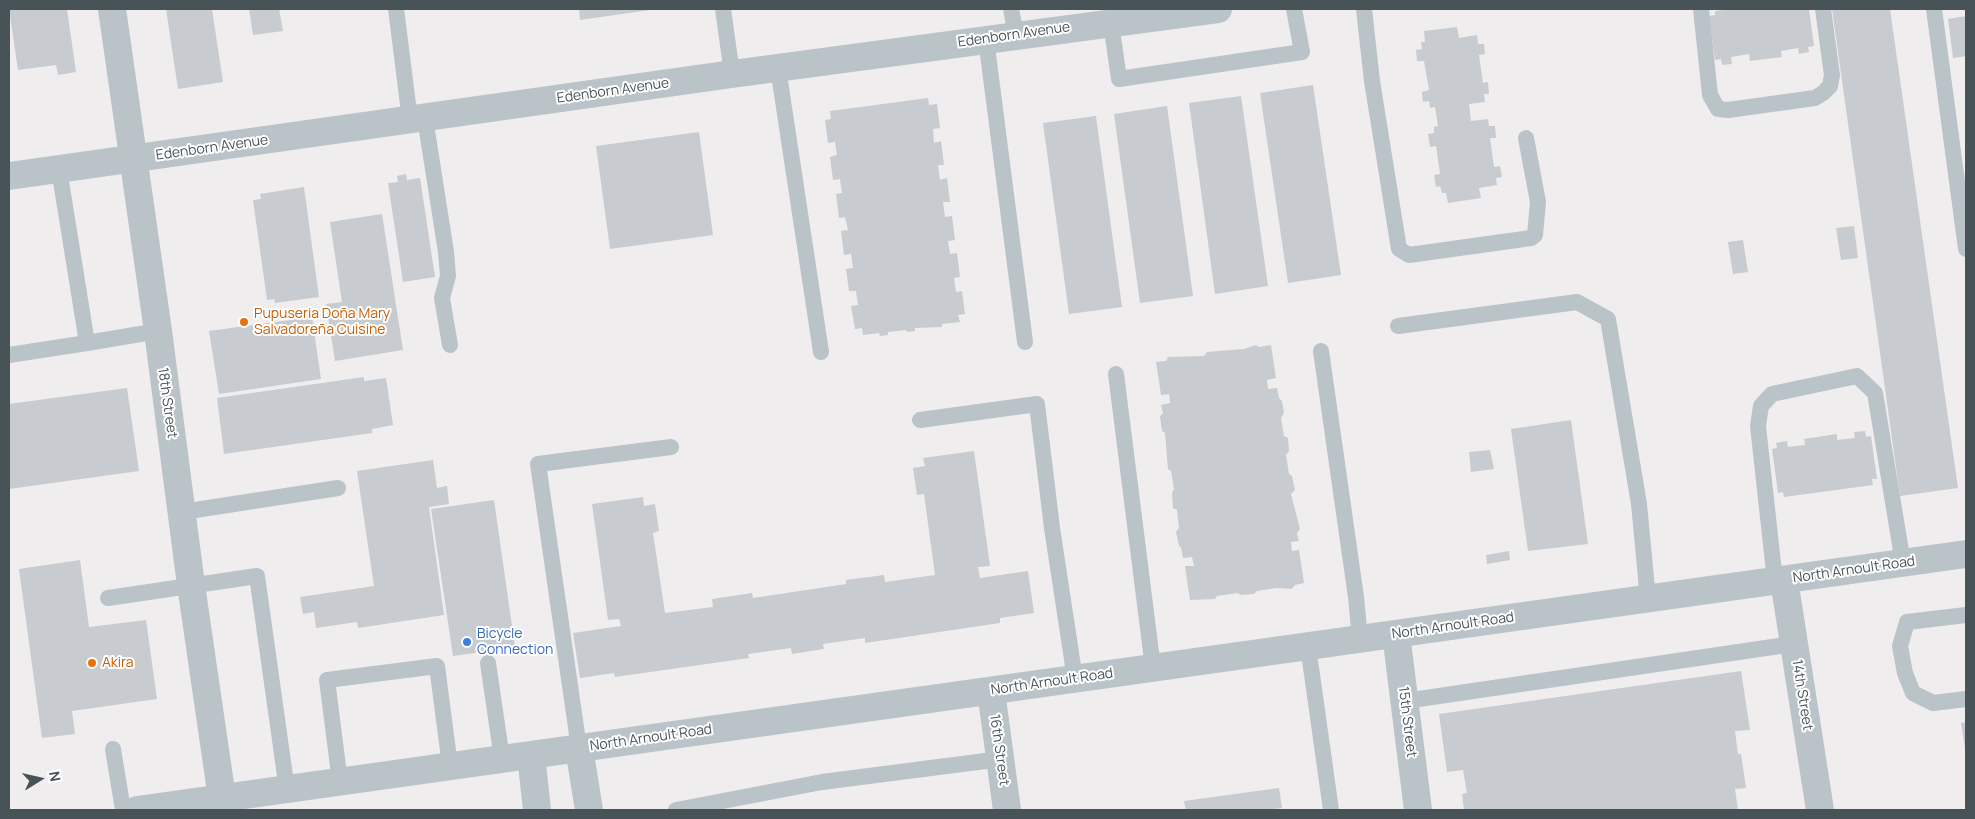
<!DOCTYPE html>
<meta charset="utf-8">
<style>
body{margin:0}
#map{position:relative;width:1975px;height:819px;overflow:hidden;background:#f0edee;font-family:Manrope,sans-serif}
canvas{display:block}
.frame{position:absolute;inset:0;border:10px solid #485358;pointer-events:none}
.north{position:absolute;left:15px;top:754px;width:50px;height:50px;-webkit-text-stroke:4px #fff;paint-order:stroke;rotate:80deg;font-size:14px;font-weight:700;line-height:20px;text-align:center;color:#485358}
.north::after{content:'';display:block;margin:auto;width:18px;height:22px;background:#485358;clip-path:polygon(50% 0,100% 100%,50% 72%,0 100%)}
</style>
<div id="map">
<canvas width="1975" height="819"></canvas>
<div class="frame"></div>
<div class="north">N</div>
</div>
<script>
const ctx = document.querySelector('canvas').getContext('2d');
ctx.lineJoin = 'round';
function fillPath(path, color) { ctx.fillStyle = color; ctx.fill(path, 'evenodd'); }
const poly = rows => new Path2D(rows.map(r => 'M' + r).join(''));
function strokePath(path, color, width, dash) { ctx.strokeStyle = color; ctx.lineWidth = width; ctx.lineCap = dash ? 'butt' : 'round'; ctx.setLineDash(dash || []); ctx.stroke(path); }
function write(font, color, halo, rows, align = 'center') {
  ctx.font = font + ' Manrope,sans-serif'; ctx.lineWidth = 4; ctx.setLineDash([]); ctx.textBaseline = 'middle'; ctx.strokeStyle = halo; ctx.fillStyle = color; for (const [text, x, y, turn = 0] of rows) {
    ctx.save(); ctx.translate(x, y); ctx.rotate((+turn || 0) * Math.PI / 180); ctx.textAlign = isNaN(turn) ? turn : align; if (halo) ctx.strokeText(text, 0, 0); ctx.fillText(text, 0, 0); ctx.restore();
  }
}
const building = poly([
 [9,9,67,9,76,72,58,75,56,65,18,70],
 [166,9,212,9,223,82,178,89],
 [249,9,279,9,283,31,253,35],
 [579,9,650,9,650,10,580,20],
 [1733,9,1809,9,1814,46,1808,47,1809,52,1799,54,1798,48,1781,51,1782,57,1750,61,1749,54,1731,57,1732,64,1722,65,1721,59,1715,60,1709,16,1715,15,1715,11],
 [1832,9,1890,9,1958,488,1900,496],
 [1966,16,1966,56,1953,58,1948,19],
 [1457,27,1459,38,1477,35,1478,44,1484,44,1485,54,1479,55,1483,83,1488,82,1489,94,1484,94,1485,102,1469,104,1471,121,1488,119,1489,126,1495,126,1496,138,1490,138,1494,167,1500,166,1502,177,1496,178,1497,185,1479,188,1481,198,1448,203,1446,193,1442,193,1440,186,1436,187,1434,175,1440,174,1436,146,1430,147,1428,134,1434,133,1434,127,1438,126,1435,107,1430,108,1429,101,1423,102,1422,92,1429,90,1424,61,1417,61,1416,50,1422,49,1421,42,1425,42,1424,31],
 [1313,85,1341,275,1288,283,1260,93],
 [1241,96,1268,286,1215,294,1189,103],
 [928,98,929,105,937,104,940,128,933,129,934,143,941,141,944,165,938,165,940,180,947,178,950,202,943,202,945,217,952,216,955,240,948,241,950,254,957,253,960,277,954,278,956,292,962,291,965,314,958,315,960,322,942,324,942,327,915,328,915,331,907,332,906,330,888,332,888,335,880,336,879,333,863,335,862,328,855,329,851,306,858,305,856,291,849,291,846,269,853,268,851,254,844,255,841,231,848,230,845,217,839,218,836,194,842,193,840,179,833,180,830,157,837,155,835,142,828,143,825,120,831,119,830,111],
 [1167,106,1193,296,1140,303,1114,114],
 [1096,116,1122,307,1069,314,1043,123],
 [699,132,713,235,610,249,596,146],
 [406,174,407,180,420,178,435,277,403,282,388,183,398,182,397,176],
 [304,187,319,297,275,303,274,299,267,300,253,200,261,199,260,194],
 [382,214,403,350,335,361,326,304,342,302,330,222],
 [1854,226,1858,258,1841,260,1836,228],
 [1743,240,1748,272,1733,274,1728,242],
 [312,317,321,379,219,394,209,331],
 [1256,345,1259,347,1271,345,1276,378,1267,380,1268,389,1277,388,1279,398,1282,401,1284,413,1281,418,1284,436,1288,438,1289,451,1286,455,1289,474,1292,476,1295,490,1291,494,1300,529,1297,533,1299,541,1291,542,1292,551,1299,550,1304,583,1295,585,1292,589,1276,588,1257,591,1254,594,1241,595,1237,593,1217,596,1215,599,1190,600,1185,566,1194,566,1192,557,1183,558,1181,547,1179,546,1176,532,1179,528,1177,510,1173,508,1172,493,1174,489,1171,471,1168,469,1165,433,1162,431,1160,416,1163,413,1161,405,1170,403,1169,394,1161,395,1156,362,1166,361,1168,357,1204,356,1207,352,1244,349],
 [364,377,364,381,386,378,393,425,372,429,372,433,224,454,217,398],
 [127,388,139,471,9,489,9,404],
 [1571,420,1588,544,1528,551,1511,429],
 [1865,431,1866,437,1871,436,1877,479,1872,479,1873,485,1784,497,1783,492,1778,493,1772,449,1777,448,1776,443,1787,441,1788,447,1805,445,1804,439,1837,434,1837,440,1855,438,1854,432],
 [1490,450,1494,469,1471,472,1469,452],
 [974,451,990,566,978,567,980,578,1028,571,1034,613,1000,618,1000,623,865,643,865,638,823,644,824,649,792,654,791,648,748,654,749,658,615,677,614,673,580,678,573,633,621,626,619,619,608,620,592,504,643,497,644,506,655,504,659,531,653,533,665,613,713,607,712,599,752,593,753,598,846,584,846,580,884,575,885,582,935,575,924,494,917,495,913,468,925,466,923,458],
 [433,460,437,488,447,486,449,504,429,507,444,615,358,628,357,622,316,628,314,612,303,614,300,597,374,586,357,471],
 [494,500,515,647,453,656,431,509],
 [1509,551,1510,560,1487,564,1486,555],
 [80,560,89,627,146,620,157,699,72,711,75,734,42,738,19,569],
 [1741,671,1750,730,1735,731,1738,754,1741,754,1746,788,1735,789,1738,810,1464,810,1462,794,1467,793,1463,770,1447,772,1439,714],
 [1966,722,1966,749,1965,749,1961,723],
 [1279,788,1282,808,1265,810,1186,810,1184,801]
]);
const service = poly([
 [396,9,410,120],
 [723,9,732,74],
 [1011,9,1016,35],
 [1364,9,1372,81,1399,249,1409,255,1531,238,1535,235,1538,202,1526,138],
 [1701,9,1710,95,1718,109,1728,110,1815,98,1823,93,1830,86,1832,75,1823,9],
 [1934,9,1966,249],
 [1111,23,1119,79,1302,52,1294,9],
 [986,39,1025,342],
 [778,68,821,352],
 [425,118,446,252,448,276,442,298,450,345],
 [59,169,87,343,158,331],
 [1398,326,1577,302,1608,319,1639,504,1648,599],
 [1321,351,1356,597,1360,639],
 [9,355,87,343],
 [1116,374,1153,668],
 [920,420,1037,404,1052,528,1075,679],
 [182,512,338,488],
 [1775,581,1758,426,1761,406,1772,394,1857,376,1875,393,1903,563],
 [108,598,257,576,287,790],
 [1966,615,1907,622,1900,646,1905,673,1913,693,1933,703,1966,699],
 [1308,646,1331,810],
 [488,663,502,759],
 [1405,701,1793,644],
 [579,748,538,464,671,447],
 [113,749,123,810],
 [340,782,327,680,437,666,450,766],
 [676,810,822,782,1001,759]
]);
const minor = poly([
 [112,9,158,331,191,585,222,798],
 [9,176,732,74,1218,9],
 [1784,580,1820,810],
 [1396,634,1418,810],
 [991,691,1007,810],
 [579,748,589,810],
 [531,755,537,810],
 [137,810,1966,554]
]);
const markers = [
 [244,322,5,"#e8710a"],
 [467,642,5,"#3f7fe0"],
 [92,663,5,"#e8710a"]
];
const streetNames = [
 ["Edenborn Avenue",1014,35,-8],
 ["Edenborn Avenue",613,91,-8],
 ["Edenborn Avenue",212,148,-8],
 ["18th Street",167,403,82],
 ["North Arnoult Road",1854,570,-8],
 ["North Arnoult Road",1453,626,-8],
 ["North Arnoult Road",1052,682,-8],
 ["14th Street",1802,695,81],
 ["15th Street",1407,722,83],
 ["North Arnoult Road",651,738,-8],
 ["16th Street",999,750,82]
];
const foodNames = [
 ["Pupuseria Doña Mary",254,314],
 ["Salvadoreña Cuisine",254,330],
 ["Akira",102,663]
];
const shopNames = [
 ["Bicycle",477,634],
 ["Connection",477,650]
];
fillPath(building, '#c8cbcf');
strokePath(service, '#bac3c8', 16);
strokePath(minor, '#bac3c8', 28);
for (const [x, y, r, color] of markers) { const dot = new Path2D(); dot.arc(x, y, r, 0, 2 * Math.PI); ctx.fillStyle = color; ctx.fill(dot); strokePath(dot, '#fff', 2); }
write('14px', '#485358', '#fff', streetNames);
write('14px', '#c56008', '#fff', foodNames, 'left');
write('14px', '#366cbe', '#fff', shopNames, 'left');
</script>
